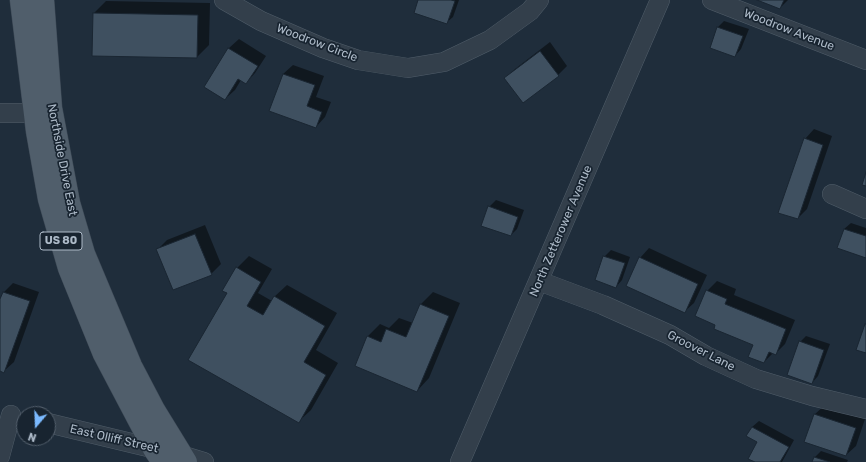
<!DOCTYPE html>
<style>
body{margin:0}
#map{position:relative;width:866px;height:462px;overflow:hidden;background:#1f2d3b;font-family:Rubik,sans-serif}
canvas{display:block}
.north{position:absolute;left:16px;top:406px;width:40px;height:40px;box-sizing:border-box;background:#182430;border:1px solid #54606d;border-radius:50%;rotate:199deg;font-size:11px;font-weight:700;line-height:16px;text-align:center;color:#adbac8}
.north::after{content:'';display:block;margin:auto;width:14px;height:18px;background:#7bbaff;clip-path:polygon(50% 0,100% 100%,50% 72%,0 100%)}
</style>
<div id="map">
<canvas width="866" height="462"></canvas>
<div class="north">N</div>
</div>
<script>
const ctx = document.querySelector('canvas').getContext('2d');
ctx.lineJoin = 'round';
function fillPath(path, color) { ctx.fillStyle = color; ctx.fill(path, 'evenodd'); }
const poly = rows => new Path2D(rows.map(r => 'M' + r).join(''));
function strokePath(path, color, width, dash) { ctx.strokeStyle = color; ctx.lineWidth = width; ctx.lineCap = dash ? 'butt' : 'round'; ctx.setLineDash(dash || []); ctx.stroke(path); }
function write(font, color, halo, rows, align = 'center') {
  ctx.font = font + ' Rubik,sans-serif'; ctx.lineWidth = 3.5; ctx.setLineDash([]); ctx.textBaseline = 'middle'; ctx.strokeStyle = halo; ctx.fillStyle = color; for (const [text, x, y, turn = 0] of rows) {
    ctx.save(); ctx.translate(x, y); ctx.rotate((+turn || 0) * Math.PI / 180); ctx.textAlign = isNaN(turn) ? turn : align; if (halo) ctx.strokeText(text, 0, 0); ctx.fillText(text, 0, 0); ctx.restore();
  }
}
const shadow = poly([
 [419,0,459,0,453,17,446,23],
 [760,0,788,0,780,8],
 [106,1,210,3,209,45,197,57,93,55,94,13],
 [724,21,749,29,741,49,735,56,711,47,718,27],
 [239,39,266,56,255,73,246,83,241,80,235,90,225,99,205,87,229,48],
 [550,42,567,66,558,75,505,78,515,69],
 [293,65,324,76,316,97,331,102,325,117,316,127,283,74],
 [814,129,832,136,807,209,798,218,805,139],
 [496,200,524,210,517,229,511,235,489,207],
 [851,223,866,228,866,257,844,229],
 [205,225,221,264,211,274,158,249,167,240],
 [649,248,707,275,694,303,684,312,640,258],
 [611,250,630,257,622,280,616,287,604,257],
 [249,256,272,269,258,293,272,301,274,297,287,285,337,313,316,350,338,363,311,410,298,422,228,293,237,268],
 [717,281,736,289,734,295,795,320,785,344,775,354,773,353,764,362,754,344,717,324,707,291],
 [13,283,39,292,14,362,4,371,0,370,0,302,4,292],
 [433,292,460,303,429,378,417,391,356,365,368,336,380,324,389,328,399,318,413,323,421,304],
 [806,336,830,344,818,376,812,383,800,342],
 [825,405,865,419,856,446,846,455,806,441,815,414],
 [759,421,794,440,782,462,757,462,758,442,752,427],
 [821,451,848,460,847,462,813,462,815,457]
]);
const building = poly([
 [418,0,451,0,455,1,447,24,414,13,418,0],
 [757,0,784,0,780,9,757,0],
 [93,13,198,15,197,58,92,56,93,13],
 [717,27,743,36,735,57,710,48,717,27],
 [228,48,258,66,246,84,238,79,225,100,204,87,228,48],
 [540,51,559,76,523,103,504,78,540,51],
 [283,74,315,85,307,106,322,112,316,128,269,111,283,74],
 [804,138,823,145,798,219,778,213,804,138],
 [866,172,866,186,862,185,866,172],
 [488,206,518,217,511,236,481,226,488,206],
 [844,229,866,236,866,258,837,248,844,229],
 [195,234,212,275,173,290,156,249,195,234],
 [603,256,625,263,616,288,595,280,603,256],
 [639,257,698,284,685,313,626,286,639,257],
 [236,267,261,282,247,306,263,315,274,296,325,326,304,362,326,375,299,423,188,360,227,293,222,291,236,267],
 [706,290,727,299,725,304,786,329,776,355,769,352,764,363,748,357,753,345,714,329,715,325,695,316,706,290],
 [3,292,30,301,4,373,0,371,0,299,3,292],
 [420,304,449,316,417,392,355,366,367,336,381,342,386,329,406,337,420,304],
 [865,324,866,324,866,353,856,350,865,324],
 [799,341,824,350,812,384,787,375,799,341],
 [814,414,856,428,846,456,804,442,814,414],
 [752,427,789,447,780,462,755,462,748,459,757,442,746,436,752,427],
 [814,457,830,462,812,462,814,457]
]);
const minor = poly([
 [224,0,261,21,323,48,358,60,408,68,444,62,490,40,530,11,539,0],
 [712,0,866,60],
 [0,113,35,113],
 [832,194,866,209],
 [539,281,603,305,670,335,706,356,756,379,812,396,866,409],
 [48,423,181,455,204,462],
 [0,456,11,415],
 [460,462,660,0]
]);
const major = poly([
 [21,0,37,131,49,199,69,268,104,354,154,449,163,462],
 [43,0,51,108,69,203,84,254,131,366,154,410,186,462]
]);
const shields = [
 [61,241,42]
];
const shieldNames = [
 ["US 80",61,241]
];
const streetNames = [
 ["Woodrow Avenue",789,30,21],
 ["Woodrow Circle",317,43,21],
 ["Northside Drive East",62,160,79],
 ["North Zetterower Avenue",561,231,-67],
 ["Groover Lane",701,351,27],
 ["East Olliff Street",114,439,13]
];
fillPath(shadow, '#0007');
fillPath(building, '#3f5060');
strokePath(building, '#1a2632', 1);
strokePath(minor, '#505d69', 20);
strokePath(major, '#3c4855', 23);
strokePath(minor, '#333f4b', 19);
strokePath(major, '#505e6b', 22);
for (const [x, y, w] of shields) { const box = new Path2D(); box.roundRect(x - w / 2, y - 9, w, 18, 3); ctx.fillStyle = '#182430'; ctx.fill(box); strokePath(box, '#adbac8', 1); }
write('bold 11px', '#adbac8', null, shieldNames);
write('12px', '#adbac8', '#182430', streetNames);
</script>
